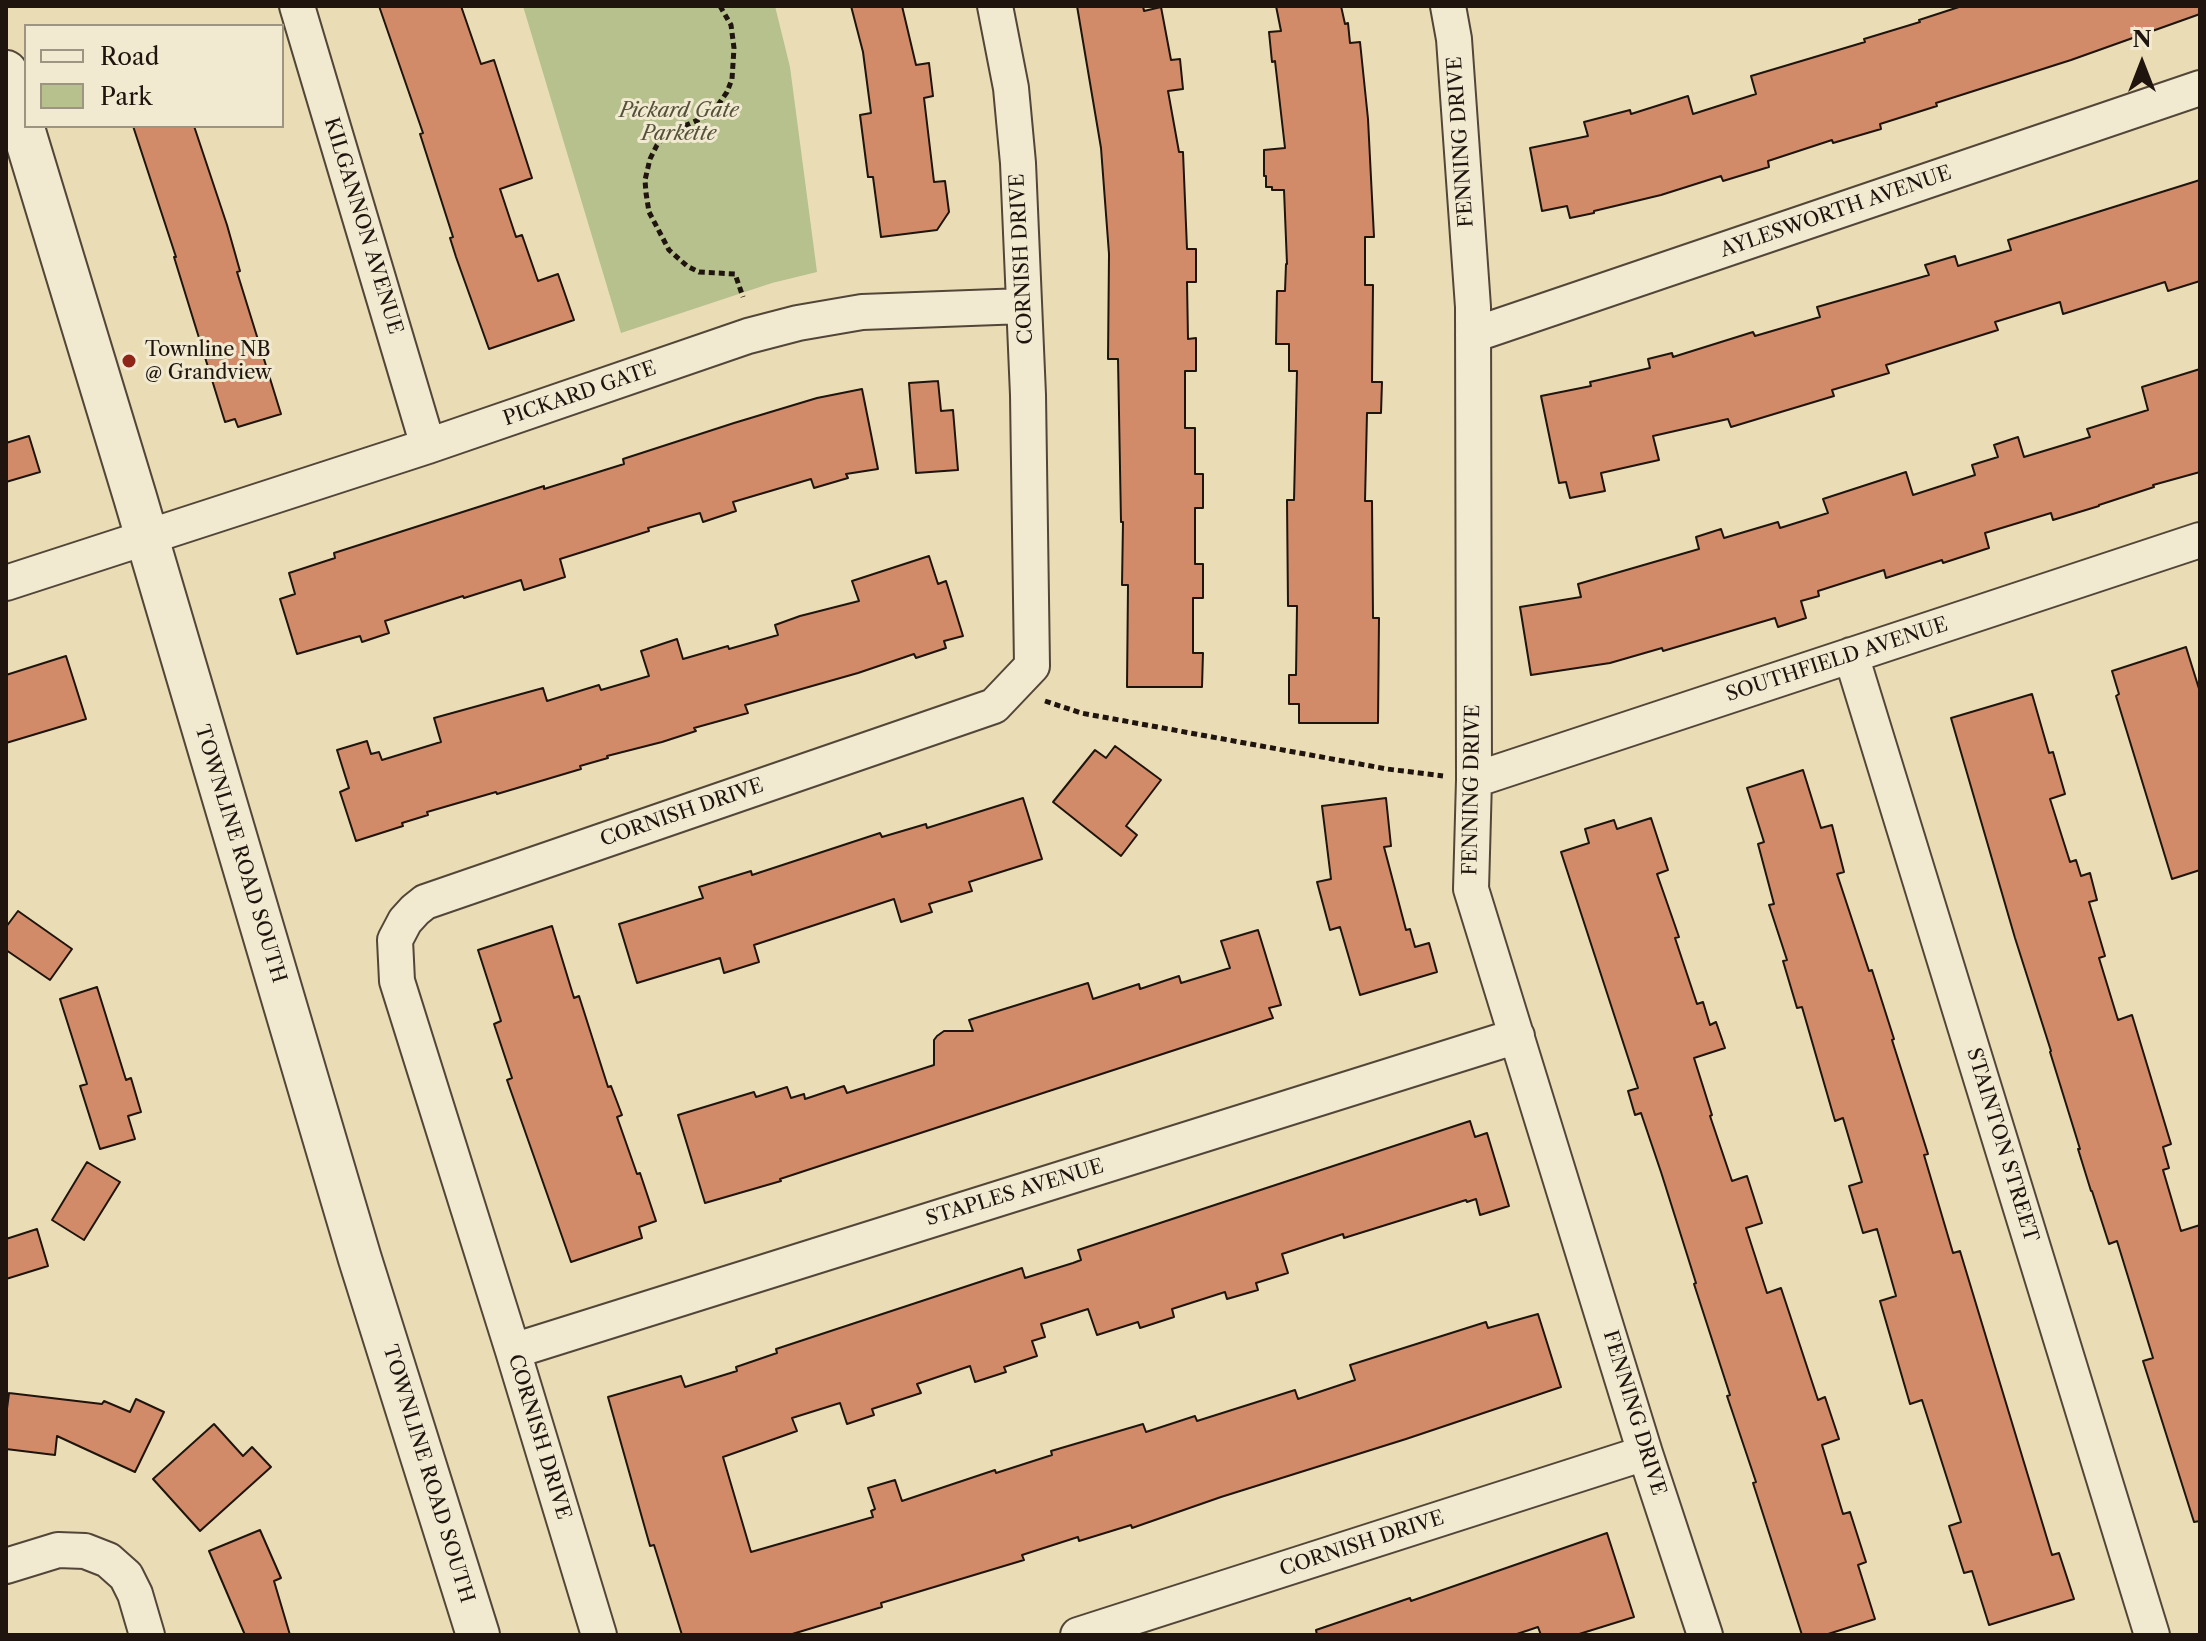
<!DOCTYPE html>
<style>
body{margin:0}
#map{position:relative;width:2206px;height:1641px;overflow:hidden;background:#eaddb6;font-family:"Libre Caslon Text",serif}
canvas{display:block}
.frame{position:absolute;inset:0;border:8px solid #1f140e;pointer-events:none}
.legend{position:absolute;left:24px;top:24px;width:260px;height:104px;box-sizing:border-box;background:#f1e9d0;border:2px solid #9d9482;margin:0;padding:10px 14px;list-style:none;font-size:24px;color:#1f140e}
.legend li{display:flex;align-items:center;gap:16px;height:40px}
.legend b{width:40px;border:2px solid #9d9482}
.north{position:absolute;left:2102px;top:24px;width:80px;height:80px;-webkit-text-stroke:6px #f1e9d0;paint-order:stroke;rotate:0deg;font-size:22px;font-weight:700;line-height:32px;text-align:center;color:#1f140e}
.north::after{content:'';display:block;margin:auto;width:28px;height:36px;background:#1f140e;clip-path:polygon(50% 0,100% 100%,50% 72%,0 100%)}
</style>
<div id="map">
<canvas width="2206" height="1641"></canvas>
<div class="frame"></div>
<ul class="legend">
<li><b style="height:10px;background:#f1e9d0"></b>Road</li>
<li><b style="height:22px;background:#b6c18e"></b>Park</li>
</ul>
<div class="north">N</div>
</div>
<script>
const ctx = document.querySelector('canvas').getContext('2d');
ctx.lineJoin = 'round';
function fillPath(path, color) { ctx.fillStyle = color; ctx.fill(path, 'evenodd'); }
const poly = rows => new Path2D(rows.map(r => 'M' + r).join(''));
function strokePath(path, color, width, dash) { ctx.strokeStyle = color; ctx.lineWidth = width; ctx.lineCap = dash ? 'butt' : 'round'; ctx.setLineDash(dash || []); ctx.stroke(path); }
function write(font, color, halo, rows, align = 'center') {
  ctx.font = font + ' "Libre Caslon Text",serif'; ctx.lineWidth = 6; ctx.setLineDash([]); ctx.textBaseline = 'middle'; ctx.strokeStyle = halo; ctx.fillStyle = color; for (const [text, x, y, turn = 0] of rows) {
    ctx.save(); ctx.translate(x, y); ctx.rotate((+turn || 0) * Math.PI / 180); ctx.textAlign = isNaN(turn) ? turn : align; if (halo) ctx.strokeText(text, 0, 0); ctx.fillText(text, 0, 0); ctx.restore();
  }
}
const green = poly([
 [523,6,775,6,790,67,817,272,772,283,621,333]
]);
const building = poly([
 [379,6,461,6,481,64,494,60,532,178,500,189,516,237,522,235,538,281,558,274,574,320,489,349,456,257,450,238,453,237,420,134,423,133,379,6],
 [851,6,902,6,916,65,929,63,933,96,924,98,934,182,945,181,949,212,937,230,881,237,873,177,868,177,860,115,871,113,863,52,851,6],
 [1077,6,1143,6,1144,11,1161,7,1171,60,1180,59,1183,89,1168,91,1179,152,1183,152,1187,249,1196,249,1196,282,1187,282,1188,339,1196,338,1196,371,1185,371,1185,428,1195,428,1195,474,1203,474,1203,508,1195,508,1195,564,1203,564,1203,598,1193,598,1193,653,1203,653,1202,687,1127,687,1128,585,1122,585,1123,522,1121,522,1118,359,1108,359,1109,254,1101,148,1077,6],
 [1276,6,1341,6,1345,24,1348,23,1350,43,1360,42,1368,119,1374,237,1365,237,1365,285,1373,285,1372,382,1382,382,1381,413,1367,413,1365,501,1372,501,1373,618,1379,618,1378,723,1299,723,1299,704,1289,704,1289,675,1296,675,1297,606,1288,606,1287,500,1294,500,1297,371,1289,371,1289,344,1276,344,1277,291,1285,291,1286,264,1287,264,1284,190,1272,190,1272,187,1266,187,1266,176,1264,176,1264,150,1285,148,1275,61,1272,62,1269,32,1281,31,1276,6],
 [1962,6,2200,6,2200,14,2071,60,1936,103,1937,106,1880,124,1881,129,1833,143,1832,140,1768,161,1769,167,1723,181,1721,176,1661,195,1594,211,1594,213,1570,218,1567,206,1542,211,1530,148,1588,136,1584,122,1630,110,1631,114,1688,96,1693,114,1756,94,1751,76,1865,42,1864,39,1920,22,1919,20,1962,6],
 [133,126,194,126,227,225,240,271,237,272,281,414,238,427,235,419,225,422,174,257,176,257,133,126],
 [2200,180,2200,281,2168,291,2165,282,2063,314,2060,302,1995,322,1998,330,1886,365,1889,373,1832,390,1834,396,1731,427,1728,419,1653,436,1659,460,1601,473,1605,491,1570,498,1566,482,1559,483,1541,396,1591,386,1590,382,1650,368,1648,359,1672,353,1673,357,1753,332,1755,336,1820,317,1817,307,1929,275,1925,265,1955,256,1958,266,2011,250,2008,240,2200,180],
 [2200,369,2200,472,2153,485,2154,487,2099,505,2099,506,2053,520,2051,513,1985,533,1989,548,1943,563,1942,560,1886,578,1884,570,1818,591,1819,596,1801,601,1806,618,1778,627,1775,618,1663,651,1662,648,1610,663,1531,675,1520,607,1581,597,1578,584,1699,549,1696,537,1721,529,1724,538,1778,522,1780,528,1828,513,1823,499,1906,472,1913,495,1975,475,1972,465,1998,457,1994,445,2018,437,2024,457,2090,437,2087,429,2148,410,2142,387,2200,369],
 [938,381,941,411,953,410,958,470,916,473,909,383,938,381],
 [862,389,878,469,846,474,848,478,814,488,811,479,733,502,736,511,703,522,700,513,648,528,649,531,560,559,565,577,524,590,521,580,464,598,463,596,385,621,389,633,362,642,360,636,297,654,280,599,295,594,289,573,335,558,334,553,544,486,544,489,624,464,623,459,734,423,817,398,862,389],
 [29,436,40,472,6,482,6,443,29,436],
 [929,556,938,584,946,581,963,636,944,641,946,648,916,658,914,654,858,673,745,705,748,713,694,728,696,731,662,742,607,756,608,758,580,766,581,769,497,794,496,792,427,812,428,815,402,823,403,826,356,841,340,792,349,788,337,750,367,741,371,754,379,752,382,760,441,742,434,718,543,688,547,701,599,685,601,690,649,676,641,651,677,639,683,659,728,646,729,649,778,635,775,625,800,616,859,601,852,581,929,556],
 [2186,647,2200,692,2200,870,2172,879,2116,696,2119,694,2112,671,2186,647],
 [66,656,86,719,6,743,6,675,66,656],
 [2032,694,2049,753,2053,752,2065,794,2050,799,2070,862,2076,860,2081,876,2090,873,2097,900,2089,902,2105,956,2099,958,2118,1020,2132,1015,2171,1144,2163,1147,2169,1168,2163,1170,2181,1231,2200,1225,2200,1521,2194,1522,2143,1361,2153,1358,2117,1241,2109,1244,2092,1191,2091,1191,2078,1149,2080,1149,2050,1052,2051,1051,2015,938,1951,718,2032,694],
 [1115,746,1161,780,1126,826,1137,835,1121,856,1053,802,1095,750,1106,758,1115,746],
 [1803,770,1821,828,1832,825,1844,872,1837,874,1869,971,1872,970,1894,1039,1892,1040,1928,1154,1924,1155,1953,1253,1960,1251,2052,1555,2059,1553,2074,1599,1989,1625,1972,1571,1964,1573,1949,1526,1961,1522,1922,1400,1910,1404,1880,1301,1896,1296,1877,1229,1863,1233,1849,1186,1862,1182,1843,1118,1835,1121,1802,1007,1797,1008,1783,961,1787,960,1769,905,1774,904,1758,844,1764,842,1747,788,1803,770],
 [1023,798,1042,859,969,882,972,891,929,904,932,912,901,922,894,899,754,945,759,962,724,973,720,958,637,983,619,924,703,898,699,887,751,871,752,875,880,833,882,837,926,824,927,828,1023,798],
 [1386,798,1391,846,1384,847,1406,930,1410,929,1415,947,1429,943,1437,972,1360,995,1340,927,1330,930,1317,882,1331,879,1322,806,1386,798],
 [1651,818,1668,870,1657,874,1679,937,1675,938,1697,1004,1703,1002,1710,1025,1716,1022,1725,1048,1694,1058,1712,1115,1710,1116,1732,1181,1747,1176,1762,1223,1746,1228,1767,1293,1781,1288,1818,1400,1825,1397,1839,1439,1822,1445,1843,1514,1850,1512,1866,1562,1858,1565,1875,1619,1825,1635,1802,1635,1753,1483,1756,1482,1727,1396,1730,1395,1694,1284,1696,1283,1661,1172,1641,1113,1635,1115,1628,1091,1638,1088,1561,852,1589,843,1585,829,1614,820,1617,829,1651,818],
 [18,911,72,949,50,980,6,950,6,927,18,911],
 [552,926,574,998,579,996,608,1087,611,1086,622,1115,617,1117,637,1174,640,1173,656,1221,639,1227,642,1238,571,1262,507,1080,512,1078,494,1024,501,1021,478,950,552,926],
 [1258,930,1281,1005,1269,1008,1273,1018,853,1155,780,1179,781,1181,705,1203,678,1115,754,1092,756,1097,787,1087,791,1098,804,1094,805,1099,844,1086,847,1093,934,1065,934,1040,937,1036,944,1031,973,1031,969,1020,1088,983,1093,999,1139,984,1140,989,1179,976,1181,983,1230,968,1221,941,1258,930],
 [97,987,126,1080,131,1078,141,1112,128,1116,135,1139,100,1149,80,1086,87,1084,60,999,97,987],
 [1470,1121,1475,1137,1487,1133,1509,1206,1480,1215,1476,1199,1467,1202,1466,1200,1344,1238,1343,1234,1282,1254,1288,1273,1256,1283,1258,1290,1227,1299,1225,1292,1172,1309,1174,1317,1140,1328,1138,1322,1097,1335,1088,1309,1041,1324,1045,1337,1032,1341,1037,1356,1004,1367,1006,1372,975,1382,970,1366,917,1384,921,1393,872,1409,874,1415,847,1424,840,1403,792,1418,797,1431,723,1457,751,1552,873,1517,871,1511,875,1509,868,1488,895,1480,902,1501,995,1470,996,1473,1052,1455,1051,1451,1143,1424,1146,1432,1195,1416,1197,1421,1295,1390,1298,1399,1355,1380,1350,1365,1486,1322,1488,1328,1538,1314,1561,1387,1406,1439,1221,1497,1132,1528,1131,1525,1079,1541,1078,1537,1022,1555,1024,1560,881,1603,882,1607,789,1635,682,1635,654,1545,650,1546,608,1397,681,1376,685,1387,737,1371,736,1367,777,1353,776,1349,1022,1268,1025,1278,1073,1263,1081,1260,1078,1250,1470,1121],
 [87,1162,120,1182,84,1240,52,1220,87,1162],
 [37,1229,48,1266,6,1279,6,1239,37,1229],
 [9,1393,102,1404,104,1401,130,1412,136,1399,164,1412,135,1472,57,1436,55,1455,6,1449,6,1416,9,1393],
 [214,1424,243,1456,252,1447,271,1467,200,1531,153,1479,214,1424],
 [260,1530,281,1578,274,1581,290,1635,245,1635,209,1551,260,1530],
 [1607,1533,1634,1617,1576,1635,1541,1635,1538,1627,1514,1635,1317,1635,1316,1630,1410,1598,1411,1601,1607,1533]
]);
const path = poly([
 [720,6,731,25,734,48,732,79,727,92,718,105,705,117,668,133,657,145,650,159,645,180,646,193,649,212,669,250,687,266,699,272,735,274,743,297],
 [1045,701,1081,713,1387,769,1443,776]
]);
const minor = poly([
 [297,6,428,446],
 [1448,6,1454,39,1473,307,1474,780,1471,889,1645,1453,1705,1635],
 [1473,335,2200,88],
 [6,583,428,446,748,336,798,323,862,312,1024,306],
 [1851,655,2152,1635],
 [1474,780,2200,540],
 [513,1351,1517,1036],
 [6,1566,58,1550,85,1551,108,1560,126,1576,135,1594,147,1635],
 [599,1635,513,1351,397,981,395,940,405,921,415,910,425,902,994,706,1032,666,1028,395,1018,163,1011,88,995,6],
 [1078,1635,1645,1453]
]);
const tertiary = poly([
 [6,72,135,497,360,1259,478,1635]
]);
const markers = [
 [129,361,8,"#8f2418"]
];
const parkNames = [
 ["Pickard Gate",679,111],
 ["Parkette",679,134]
];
const streetNames = [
 ["FENNING DRIVE",1461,142,-94],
 ["AYLESWORTH AVENUE",1836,212,-19],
 ["KILGANNON AVENUE",363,226,73],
 ["CORNISH DRIVE",1022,259,-93],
 ["PICKARD GATE",580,394,-19],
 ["SOUTHFIELD AVENUE",1837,660,-18],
 ["FENNING DRIVE",1472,790,-89],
 ["CORNISH DRIVE",682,813,-19],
 ["TOWNLINE ROAD SOUTH",240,854,73],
 ["STAINTON STREET",2002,1145,73],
 ["STAPLES AVENUE",1015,1193,-17],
 ["FENNING DRIVE",1634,1413,73],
 ["CORNISH DRIVE",539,1437,73],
 ["TOWNLINE ROAD SOUTH",428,1474,73],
 ["CORNISH DRIVE",1362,1544,-18]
];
const poiNames = [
 ["Townline NB",145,350],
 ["@ Grandview",145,373]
];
fillPath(green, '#b6c18e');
fillPath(building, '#d18b69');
strokePath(building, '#1f140e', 2);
strokePath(minor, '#524638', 38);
strokePath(tertiary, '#524638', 46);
strokePath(path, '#1f140e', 5, [6, 4]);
strokePath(minor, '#f1e9d0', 34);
strokePath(tertiary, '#f1e9d0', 42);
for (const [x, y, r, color] of markers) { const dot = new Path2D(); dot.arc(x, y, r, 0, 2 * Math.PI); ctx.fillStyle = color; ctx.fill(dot); strokePath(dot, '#f1e9d0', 3); }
write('italic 20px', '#54513b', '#f1e9d0', parkNames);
write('20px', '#1f140e', '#f1e9d0', streetNames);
write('20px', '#1f140e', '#f1e9d0', poiNames, 'left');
</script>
